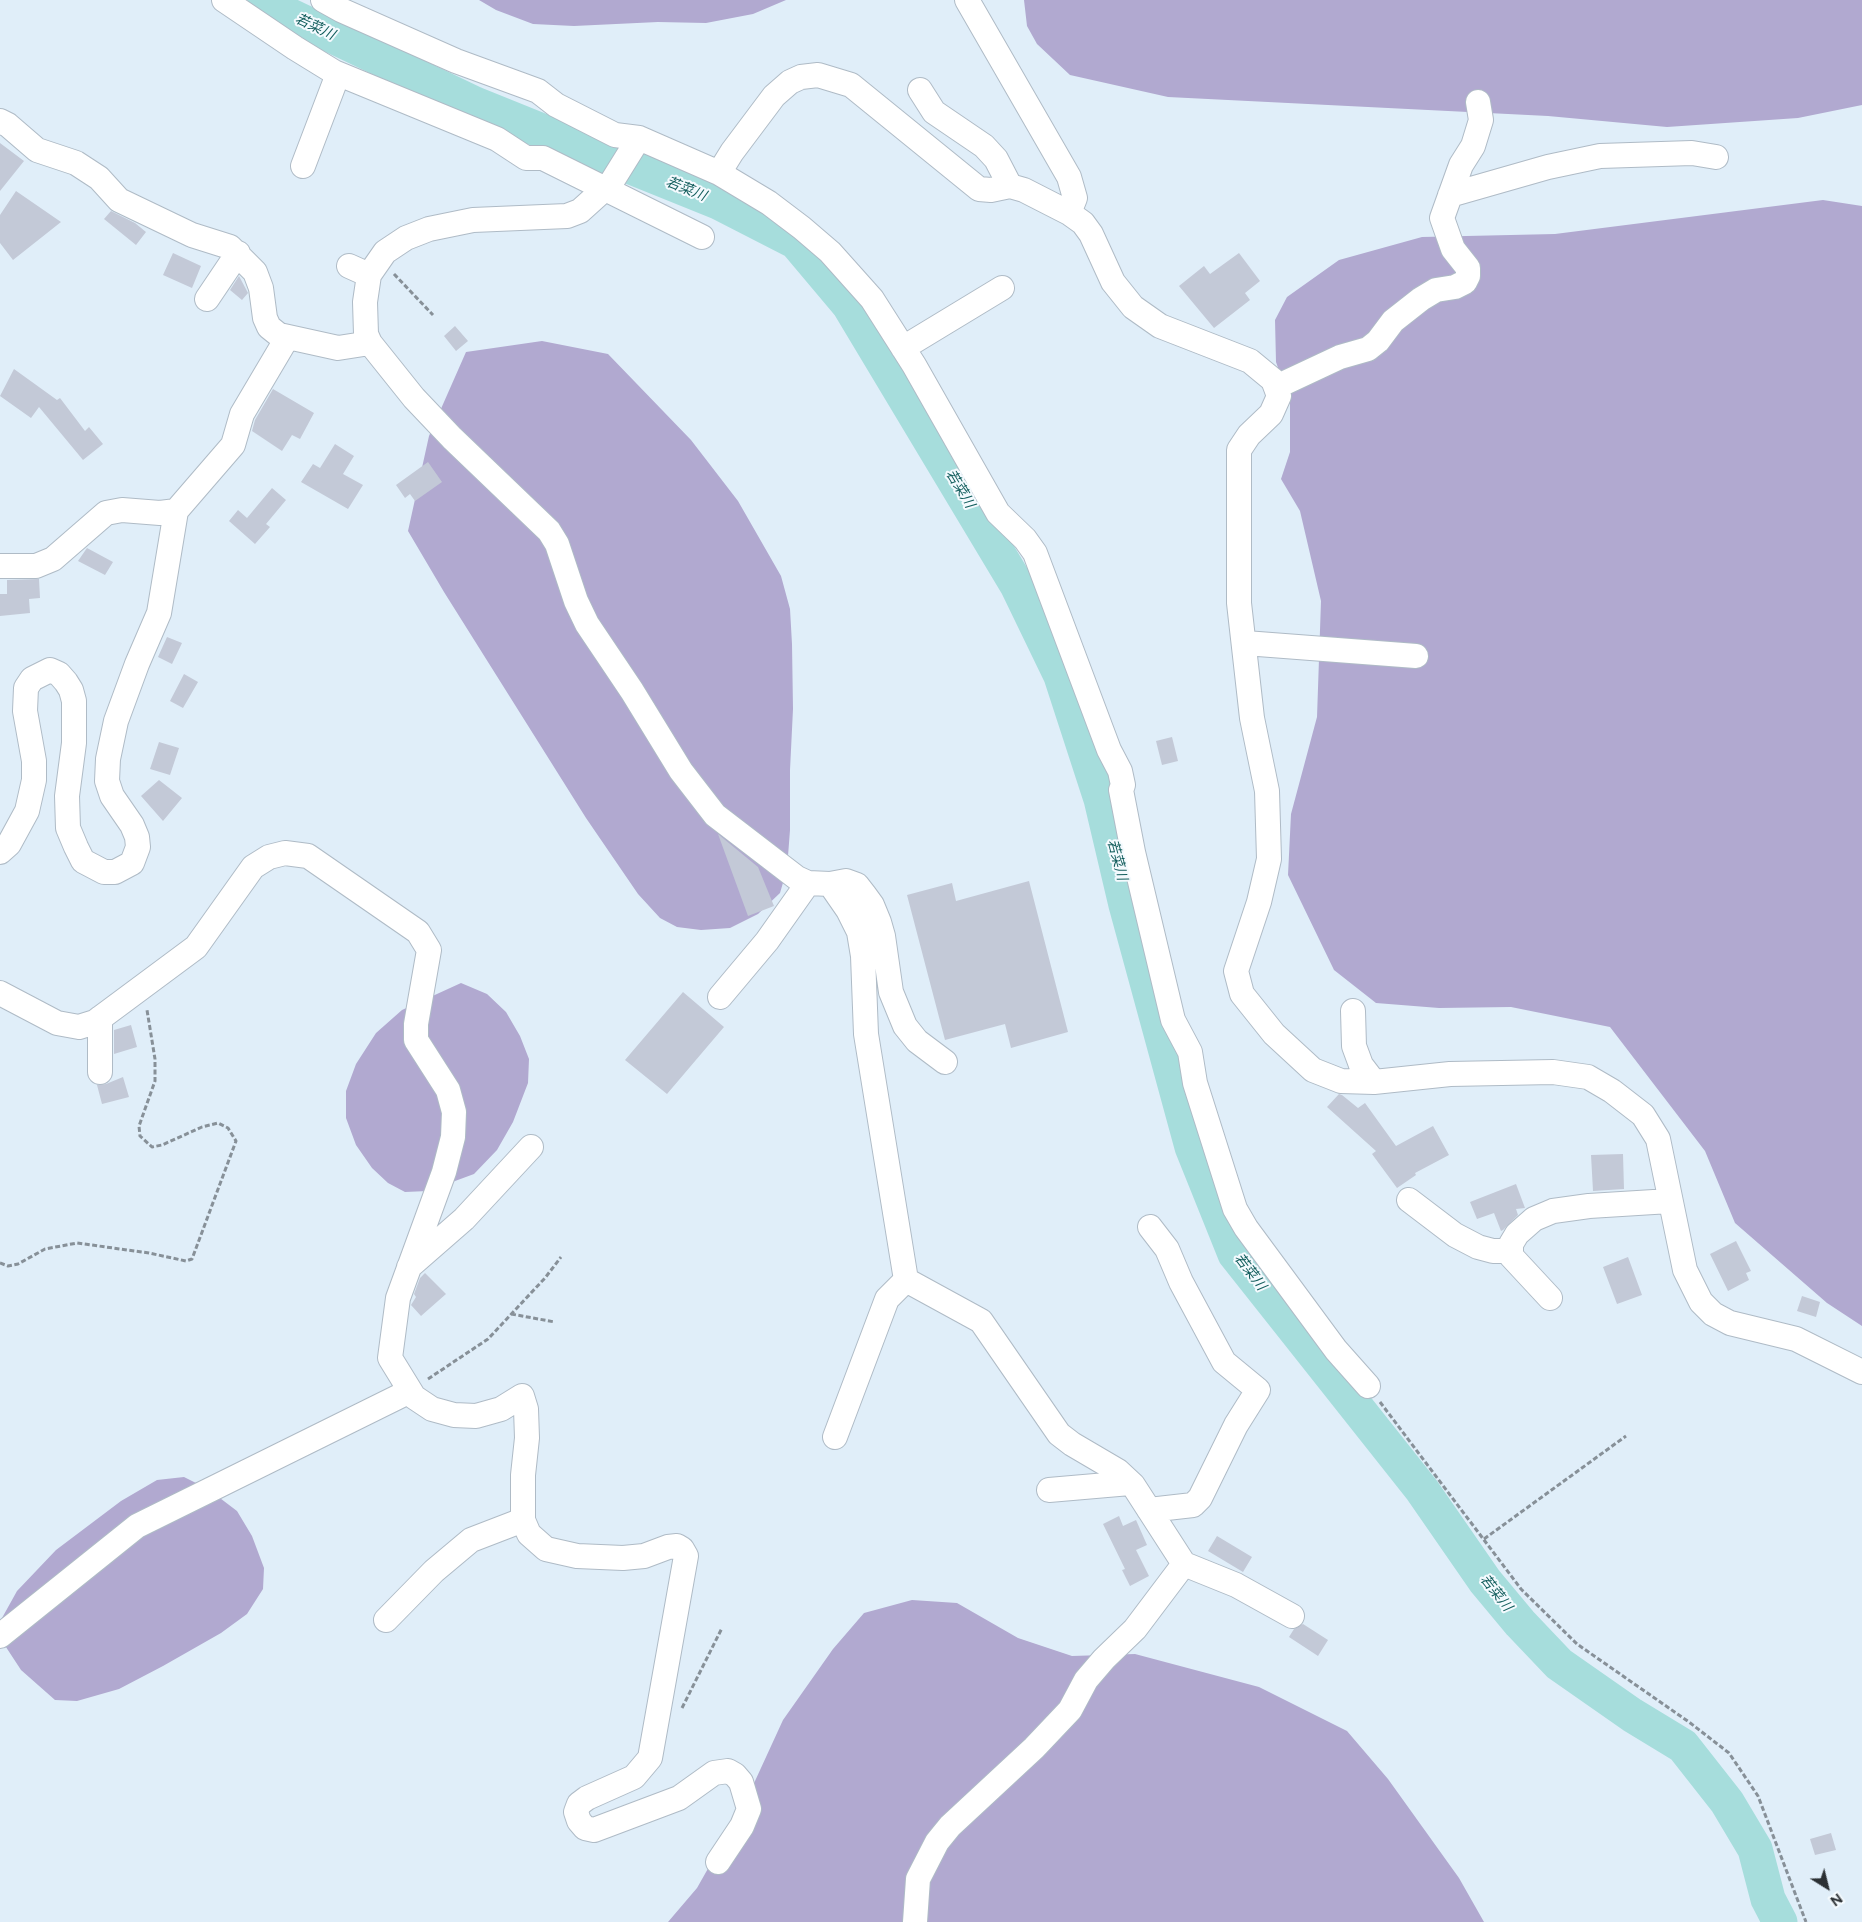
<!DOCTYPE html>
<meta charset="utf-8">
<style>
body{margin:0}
#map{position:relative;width:1862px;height:1922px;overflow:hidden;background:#e0eef9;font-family:Figtree,sans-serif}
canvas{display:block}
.north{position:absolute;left:1802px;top:1862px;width:50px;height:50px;-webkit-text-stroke:4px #f4fafe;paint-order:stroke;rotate:144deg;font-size:14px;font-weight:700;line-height:20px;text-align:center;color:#2b3034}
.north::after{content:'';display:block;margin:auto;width:18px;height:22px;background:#2b3034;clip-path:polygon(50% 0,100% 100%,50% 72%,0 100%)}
</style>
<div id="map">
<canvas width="1862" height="1922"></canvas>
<div class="north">N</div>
</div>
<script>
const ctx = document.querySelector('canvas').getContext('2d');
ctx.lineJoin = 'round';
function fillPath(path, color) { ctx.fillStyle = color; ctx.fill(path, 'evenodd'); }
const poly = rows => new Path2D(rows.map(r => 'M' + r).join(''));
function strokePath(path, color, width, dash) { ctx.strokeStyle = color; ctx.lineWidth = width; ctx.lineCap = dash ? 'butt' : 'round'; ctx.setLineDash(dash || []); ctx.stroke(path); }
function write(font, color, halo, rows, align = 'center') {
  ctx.font = font + ' Figtree,"Noto Sans JP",sans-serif'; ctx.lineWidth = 4; ctx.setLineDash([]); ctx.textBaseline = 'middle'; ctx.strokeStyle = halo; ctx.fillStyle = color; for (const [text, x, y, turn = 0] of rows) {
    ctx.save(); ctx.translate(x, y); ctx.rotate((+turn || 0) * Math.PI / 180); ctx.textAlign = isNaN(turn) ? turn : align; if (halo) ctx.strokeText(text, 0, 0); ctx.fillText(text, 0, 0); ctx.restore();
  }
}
const forest = poly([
 [479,0,786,0,753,14,706,23,658,22,574,26,533,24,496,10],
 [1024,0,1862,0,1862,105,1798,118,1667,127,1548,116,1168,97,1070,75,1037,44,1027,26],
 [1823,200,1862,206,1862,1326,1827,1303,1735,1223,1705,1151,1610,1027,1511,1007,1439,1008,1376,1003,1334,970,1288,875,1291,814,1317,717,1321,601,1300,511,1281,479,1290,452,1290,402,1276,362,1275,320,1287,297,1339,260,1422,237,1555,234],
 [542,341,608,354,691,440,738,501,781,576,790,609,792,644,793,709,790,770,790,830,787,869,780,893,758,914,730,928,701,930,677,927,660,918,638,894,586,818,444,592,408,531,429,436,466,352],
 [461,983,487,994,506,1012,520,1036,529,1059,528,1083,513,1122,497,1150,474,1174,428,1191,405,1192,388,1183,372,1168,356,1145,346,1118,346,1091,356,1064,376,1033,402,1010],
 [184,1477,208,1489,237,1511,252,1536,264,1568,263,1589,247,1614,221,1633,163,1666,119,1689,77,1701,55,1700,21,1670,2,1641,2,1618,17,1591,56,1550,121,1501,157,1480],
 [912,1600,957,1603,1018,1638,1072,1656,1135,1654,1259,1687,1347,1731,1388,1779,1459,1878,1484,1922,668,1922,697,1888,744,1805,783,1720,833,1649,864,1613]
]);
const river = poly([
 [265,0,274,8,475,104,718,202,796,242,849,305,1017,585,1061,676,1101,799,1126,905,1192,1147,1235,1254,1422,1490,1485,1581,1520,1623,1559,1664,1632,1715,1683,1746,1727,1802,1755,1849,1768,1899,1780,1922]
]);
const building = poly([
 [0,143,24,161,0,191],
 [16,191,61,222,13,260,0,243,0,215],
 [111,211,135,223,146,232,136,245,104,219],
 [173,253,201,266,192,288,163,275],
 [1239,253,1260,281,1245,293,1250,300,1214,328,1179,286,1204,266,1210,274],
 [239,276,248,293,242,300,230,290],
 [455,326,468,341,456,351,444,336],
 [14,369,57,400,60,398,85,431,89,427,103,444,83,460,39,407,31,418,0,396],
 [273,389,314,413,300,439,292,435,282,451,252,431,255,420],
 [335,444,354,456,343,474,363,485,348,509,301,482,313,464,320,468],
 [428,462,442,482,415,501,410,494,405,498,396,485],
 [272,488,286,500,266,524,270,527,255,544,229,521,238,510,247,518],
 [87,548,113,562,105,575,78,561],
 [39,579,40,598,29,599,30,613,0,616,0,594,7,594,7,580],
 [167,637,182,643,172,664,158,657],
 [184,674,198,682,183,708,170,701],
 [1172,737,1178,761,1162,765,1156,741],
 [159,742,179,748,170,775,150,769],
 [159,780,182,798,163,821,141,796],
 [718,834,758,867,774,906,748,916],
 [1029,881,1068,1032,1011,1048,1005,1024,945,1040,907,895,952,883,956,901],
 [683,992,724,1027,667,1094,625,1060],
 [131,1025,137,1047,114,1054,114,1030],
 [123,1077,129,1097,102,1104,97,1085,106,1084],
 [1339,1094,1342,1095,1358,1108,1365,1103,1396,1146,1433,1126,1449,1155,1415,1173,1416,1175,1397,1188,1372,1154,1376,1151,1327,1107],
 [1623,1154,1624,1189,1593,1191,1591,1155],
 [1516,1184,1525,1208,1516,1209,1518,1215,1503,1230,1501,1231,1494,1213,1477,1219,1470,1202],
 [1736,1241,1751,1271,1746,1273,1749,1280,1728,1291,1710,1254],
 [1628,1257,1642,1295,1617,1304,1603,1267],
 [425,1273,446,1294,421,1316,411,1305,416,1297,414,1294,420,1278],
 [1802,1296,1820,1302,1816,1317,1797,1311],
 [1119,1516,1123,1526,1136,1520,1147,1545,1136,1550,1149,1576,1130,1586,1122,1570,1125,1569,1103,1524],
 [1217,1536,1252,1557,1243,1572,1208,1551],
 [1303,1624,1328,1640,1318,1656,1289,1637,1294,1629],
 [1831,1833,1836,1850,1815,1855,1810,1839]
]);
const path = poly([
 [394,274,433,315],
 [0,1263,8,1266,18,1264,45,1249,77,1243,149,1253,186,1261,192,1259,236,1141,228,1128,218,1123,202,1127,162,1145,152,1147,140,1136,139,1126,155,1081,155,1059,147,1010],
 [511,1314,555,1322],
 [428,1379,488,1339,545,1278,561,1257],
 [1380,1402,1521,1589,1577,1644,1689,1722,1729,1753,1758,1796,1806,1922],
 [1484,1539,1626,1436],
 [682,1708,722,1628]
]);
const minor = poly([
 [224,0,295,48,334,72,497,139,526,158,543,158,702,237],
 [323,0,341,10,456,61,538,91,556,105,615,135,639,138],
 [967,0,1069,177,1075,198,1069,213],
 [920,90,934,112,984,146,996,159,1010,186],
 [0,121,8,125,37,150,76,163,99,178,119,200,192,235,230,247,255,272,261,288,265,318,269,327,279,335,338,348,370,343],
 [303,166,338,74],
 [719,173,769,203,802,228,830,252,872,299,914,365,998,513,1025,539,1035,553,1109,750,1120,771,1123,785,1121,790,1133,852,1173,1020,1190,1052,1195,1083,1235,1209,1246,1228,1336,1350,1368,1386],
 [1450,195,1548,167,1600,156,1692,153,1716,157],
 [349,266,369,275],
 [207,299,238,253],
 [903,348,1002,288],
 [1276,387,1340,357,1368,349,1378,341,1393,321,1421,299,1436,290,1455,287,1465,282,1468,276,1468,268,1453,249,1442,218,1461,165,1473,146,1481,120,1478,102],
 [0,566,36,566,53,559,106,513,122,510,160,513,176,511],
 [1245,643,1416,656],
 [0,852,9,844,27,811,34,780,34,761,25,711,26,688,32,679,50,670,59,674,66,682,71,690,74,701,74,743,67,796,68,828,76,847,83,861,104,872,115,872,132,863,138,847,137,837,132,825,112,796,107,781,108,759,116,721,137,664,159,613,176,511,233,445,242,414,287,338],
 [830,884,848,910,859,932,863,956,866,1034,906,1280,981,1321,1059,1434,1072,1444,1118,1471,1133,1485,1184,1564,1236,1585,1292,1616],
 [0,993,57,1023,79,1027,95,1022,196,947,253,867,269,857,285,853,308,856,418,932,429,950,416,1024,416,1040,448,1090,454,1112,453,1137,444,1172,398,1298,390,1358,414,1397,432,1409,454,1415,476,1416,501,1409,522,1396,526,1409,527,1438,523,1475,523,1520,529,1534,546,1549,577,1556,623,1558,644,1556,668,1547,677,1546,682,1549,686,1556,650,1758,634,1777,587,1798,579,1804,576,1812,579,1821,585,1828,594,1830,679,1798,714,1773,728,1771,735,1775,741,1782,749,1809,742,1826,718,1862],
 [720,997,767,941,808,883],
 [1353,1011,1354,1046,1361,1065,1374,1082],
 [100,1018,100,1072],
 [945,1062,917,1041,905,1026,891,992,883,936,879,922,872,905,864,894,857,885,846,881,830,884,808,883,797,878,715,815,681,771,632,691,587,624,576,601,557,544,549,531,452,438,414,398,370,343,366,334,365,302,369,275,385,252,406,238,429,229,473,220,567,216,580,211,611,183,639,138,719,173,732,152,774,96,790,82,801,77,818,75,851,85,979,189,991,190,1010,186,1024,190,1069,213,1083,223,1091,234,1113,282,1133,307,1160,326,1250,361,1273,380,1279,396,1271,414,1249,435,1239,450,1239,603,1252,718,1267,791,1269,859,1259,902,1236,971,1242,994,1274,1034,1313,1070,1341,1081,1374,1082,1450,1074,1553,1072,1588,1077,1612,1091,1643,1115,1658,1139,1685,1270,1701,1302,1713,1314,1730,1323,1796,1339,1862,1372],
 [1409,1200,1455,1235,1478,1247,1493,1251,1511,1251],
 [409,1267,464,1219,531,1147],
 [1550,1298,1511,1256,1511,1244,1517,1234,1534,1219,1553,1211,1589,1206,1670,1201],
 [835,1437,887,1299,906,1280],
 [1049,1490,1130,1483],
 [1149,1510,1193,1505,1200,1498,1236,1425,1258,1390,1224,1362,1181,1282,1167,1249,1150,1227],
 [386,1620,434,1571,471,1540,523,1520],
 [0,1636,137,1526,410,1391],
 [915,1922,918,1879,937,1842,950,1826,1034,1748,1070,1710,1086,1680,1104,1659,1135,1629,1184,1564]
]);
const waterNames = [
 ["若菜川",315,27,25],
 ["若菜川",686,189,22],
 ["若菜川",960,489,59],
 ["若菜川",1117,860,75],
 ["若菜川",1250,1272,53],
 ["若菜川",1496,1593,52]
];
fillPath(forest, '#b1a9d0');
strokePath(river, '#a6dddc', 35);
fillPath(building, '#c3c9d7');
strokePath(minor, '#afbbc6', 26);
strokePath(path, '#879098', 3, [5, 2.5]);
strokePath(minor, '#fff', 24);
write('italic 14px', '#135e5d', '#f4fafe', waterNames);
</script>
